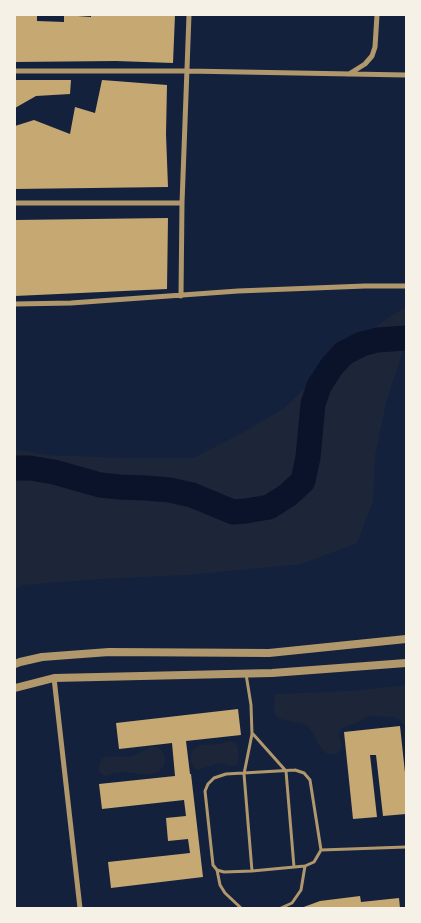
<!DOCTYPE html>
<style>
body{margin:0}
#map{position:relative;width:421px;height:923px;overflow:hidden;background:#14213d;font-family:"IBM Plex Serif",serif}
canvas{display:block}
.frame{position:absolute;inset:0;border:16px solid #f6f1e7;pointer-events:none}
</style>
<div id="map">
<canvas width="421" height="923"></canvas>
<div class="frame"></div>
</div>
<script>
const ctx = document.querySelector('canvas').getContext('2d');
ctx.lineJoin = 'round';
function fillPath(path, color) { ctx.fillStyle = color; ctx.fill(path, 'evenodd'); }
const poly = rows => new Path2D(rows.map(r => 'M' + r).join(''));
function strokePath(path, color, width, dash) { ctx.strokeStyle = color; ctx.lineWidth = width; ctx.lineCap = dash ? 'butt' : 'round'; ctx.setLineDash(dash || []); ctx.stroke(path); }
const green = poly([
 [403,308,406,308,406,349,404,348,387,399,375,456,373,501,357,543,301,564,187,575,101,579,22,585,15,589,15,449,45,455,124,458,193,458,244,432,283,409,356,340],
 [406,685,406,727,400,720,394,717,368,716,357,723,345,727,340,731,339,736,341,742,341,748,338,753,332,755,326,753,322,749,318,744,313,732,309,728,304,724,280,719,275,715,274,709,275,694,350,691],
 [229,741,235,743,238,747,238,765,232,766,219,763,198,770,194,767,191,761,191,755,193,749,201,745,221,744],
 [150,747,156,747,161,750,164,755,165,762,163,767,159,772,148,775,124,772,112,773,107,776,102,775,99,771,99,765,102,759,107,756,120,757,133,756]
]);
const river = poly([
 [15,468,30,468,54,472,100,485,120,487,145,488,170,490,192,495,233,512,246,511,269,507,288,495,303,481,308,457,313,404,319,386,332,366,344,353,362,344,377,340,406,338]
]);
const building = poly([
 [15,15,37,15,37,21,64,22,64,15,91,17,91,15,175,15,173,63,116,61,15,62],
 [15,80,71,80,70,94,36,96,15,108],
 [102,80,167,85,166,134,168,187,15,189,15,126,34,120,70,134,75,107,95,113],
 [168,218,167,289,15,296,15,220],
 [238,709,241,735,186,741,190,774,191,774,203,877,111,888,108,862,190,853,188,839,168,841,166,818,186,816,184,800,102,809,99,784,175,776,172,743,119,749,116,723],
 [400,726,406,782,406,814,383,816,376,755,370,755,377,817,353,819,344,732],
 [360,896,361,902,399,898,400,908,301,908,320,901]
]);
const service = poly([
 [246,674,251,705,252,734,244,774,252,871],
 [253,734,286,771,294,867],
 [295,770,304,773,310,780,321,850,314,862,305,866,252,871,224,872,217,870,213,865,205,791,208,784,214,778,226,774,295,770],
 [321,850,406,847],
 [217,870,220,885,225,893,241,908],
 [281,908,292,903,301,890,305,866]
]);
const minor = poly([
 [15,71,187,71,406,75],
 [349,74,365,64,372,56,375,47,377,15],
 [15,203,182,203],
 [181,296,182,203,189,15],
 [15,304,71,303,238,291,365,286,406,286],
 [54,678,80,908]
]);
const tertiary = poly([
 [15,664,20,662,42,657,109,652,269,653,406,639],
 [15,688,54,678,272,673,406,663]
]);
fillPath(green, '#1d2539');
strokePath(river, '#0b132b', 25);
fillPath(building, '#c6a872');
strokePath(service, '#b1986c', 3);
strokePath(minor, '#b1986c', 5);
strokePath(tertiary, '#b1986c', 8);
</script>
